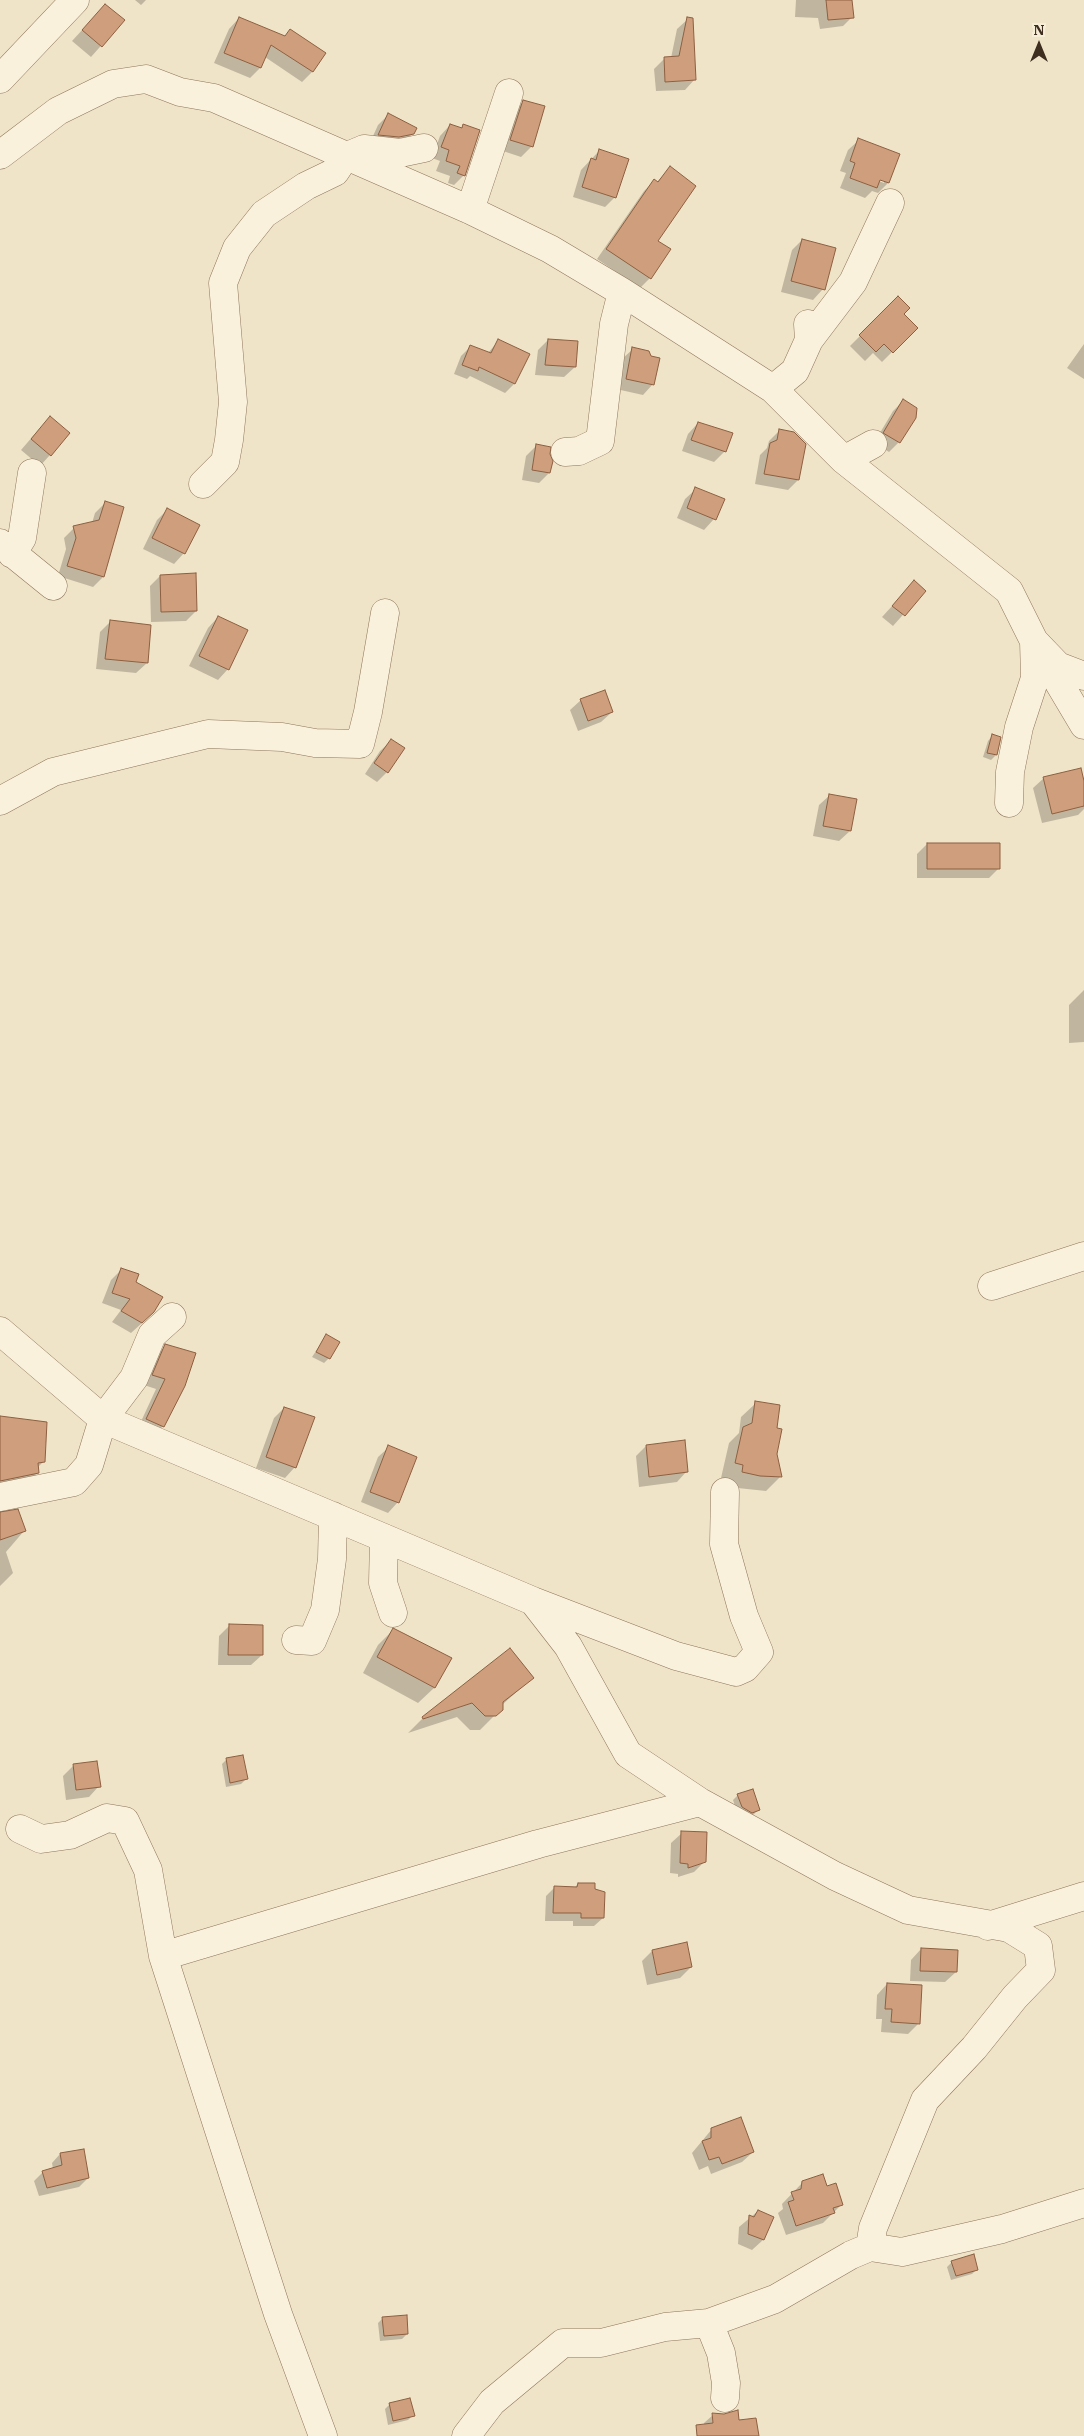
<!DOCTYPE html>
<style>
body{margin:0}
#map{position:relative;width:1084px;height:2436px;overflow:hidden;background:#f0e4c8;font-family:"IBM Plex Serif",serif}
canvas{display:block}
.north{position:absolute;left:1014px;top:20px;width:50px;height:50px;-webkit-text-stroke:4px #f7eed8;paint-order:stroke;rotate:0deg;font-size:14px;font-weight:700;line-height:20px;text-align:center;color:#3d2e20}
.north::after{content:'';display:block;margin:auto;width:18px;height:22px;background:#3d2e20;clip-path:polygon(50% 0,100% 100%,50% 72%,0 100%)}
</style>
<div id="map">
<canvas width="1084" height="2436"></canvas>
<div class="north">N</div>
</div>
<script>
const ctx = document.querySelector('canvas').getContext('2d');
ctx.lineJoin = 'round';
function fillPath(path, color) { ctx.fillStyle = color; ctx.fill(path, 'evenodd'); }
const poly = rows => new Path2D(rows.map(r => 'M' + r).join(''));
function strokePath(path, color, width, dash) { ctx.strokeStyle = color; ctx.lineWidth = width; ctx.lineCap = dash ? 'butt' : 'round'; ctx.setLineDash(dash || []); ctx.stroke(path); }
const shadow = poly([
 [135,0,146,0,141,5],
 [796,0,851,0,852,17,843,26,820,29,818,18,795,17],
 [105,5,123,21,91,57,72,41],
 [239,18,284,37,290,31,324,53,312,72,302,82,265,57,260,68,250,78,214,63,229,29],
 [688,19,695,79,685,90,656,91,654,69,665,58,671,58,677,29],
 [524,101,532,146,521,157,500,150,513,112],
 [388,115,413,133,403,144,369,145,378,125],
 [450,125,460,129,464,126,464,175,454,185,448,183,450,176,436,171,440,161,432,158,440,136],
 [859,140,888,183,878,193,872,191,865,198,840,188,846,173,840,171,848,150],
 [874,179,884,180,884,183],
 [599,151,615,197,605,207,573,197,581,170],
 [670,168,650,278,640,288,597,259,644,191,654,181,656,183],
 [802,240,823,289,813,300,781,292,792,250],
 [898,298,902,314,916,328,882,362,873,353,865,361,850,346],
 [499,340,514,384,505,393,470,376,467,379,454,374,461,356,470,347,488,353],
 [548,340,575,367,564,377,535,375,538,350],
 [1084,344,1084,379,1067,368],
 [633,349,653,384,643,395,616,389,622,359],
 [903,401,899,442,889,452,874,443,893,411],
 [698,423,725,451,714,462,682,451,688,434],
 [40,428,69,434,40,466,21,450],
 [779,431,798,480,788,490,755,484,760,455,767,448,769,441],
 [537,445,549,473,539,483,522,480,526,456],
 [696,489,714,519,704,530,677,518,685,499],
 [105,503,123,508,103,577,93,587,58,576,66,549,64,538,74,528,92,523,95,513],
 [167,510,184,553,174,564,143,549,157,520],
 [160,576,196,611,186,621,151,622,150,586],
 [914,582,924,591,893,626,882,617],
 [218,617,228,669,218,680,189,666,208,628],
 [110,622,147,663,136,673,96,669,100,632],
 [581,700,612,712,601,722,578,731,570,710],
 [992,736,996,755,991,760,983,757,988,741],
 [391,741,387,772,377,782,365,774,380,751],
 [1044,778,1084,786,1084,809,1078,815,1042,823,1033,788],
 [830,795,850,831,839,841,813,836,819,805],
 [927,844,999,868,989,878,917,878,917,854],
 [1084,990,1084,1042,1069,1043,1069,1005],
 [122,1269,135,1282,142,1323,131,1333,112,1322,121,1310,102,1303,111,1280],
 [326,1336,329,1358,324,1363,312,1357],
 [166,1345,194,1354,163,1426,154,1436,138,1428,156,1389,144,1385,157,1355],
 [756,1403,776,1429,776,1454,781,1476,766,1491,728,1487,729,1479,721,1478,729,1443,739,1433,741,1417],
 [284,1408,295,1467,285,1478,256,1468,274,1418],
 [0,1417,44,1461,37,1468,37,1473,28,1483,0,1488],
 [646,1446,687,1471,677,1482,639,1487,636,1456],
 [389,1447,398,1502,388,1513,361,1502,378,1457],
 [0,1512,24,1531,6,1552,13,1573,0,1586],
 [229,1626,262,1655,251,1665,218,1665,219,1636],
 [394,1629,450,1659,434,1688,418,1703,363,1673,378,1645],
 [532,1678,502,1705,501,1709,480,1730,470,1730,457,1717,408,1733,423,1718],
 [227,1759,246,1779,241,1784,226,1787,222,1764],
 [73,1766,99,1786,89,1797,66,1800,63,1776],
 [738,1795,758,1810,753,1815,746,1817,737,1812,733,1800],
 [682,1833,705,1861,694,1872,678,1877,678,1874,670,1873,671,1843],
 [578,1884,594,1890,603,1918,594,1926,573,1926,573,1921,545,1921,546,1896,555,1887,574,1888],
 [921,1949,956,1972,945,1982,910,1981,911,1960],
 [652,1951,691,1967,680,1978,647,1985,642,1961],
 [887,1984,919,2023,908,2034,881,2032,882,2019,876,2019,877,1995],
 [712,2129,753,2152,742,2162,711,2174,708,2166,699,2170,692,2153],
 [60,2154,88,2178,79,2187,39,2196,34,2181,43,2172,53,2169,52,2163],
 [803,2182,827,2187,842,2204,823,2223,786,2235,778,2213,783,2209,782,2204],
 [758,2211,772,2218,763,2240,752,2250,738,2244,739,2227],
 [952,2262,977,2269,972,2274,951,2280,947,2267],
 [383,2318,407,2334,402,2339,380,2341,378,2323],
 [390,2404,413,2415,408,2420,388,2425,385,2409],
 [713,2415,738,2421,757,2436,705,2436,704,2423]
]);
const building = poly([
 [826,0,852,0,854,18,828,20,826,0],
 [105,4,125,20,102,47,82,30,105,4],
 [239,17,285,36,290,29,326,53,313,72,271,45,261,68,224,53,239,17],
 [687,17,693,18,696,80,665,82,664,57,679,56,687,17],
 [523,100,545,106,533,147,510,140,523,100],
 [388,113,417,128,414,134,399,137,378,135,388,113],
 [450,124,462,128,463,124,480,130,465,176,457,173,460,166,446,161,449,150,441,147,450,124],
 [858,138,900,154,889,183,880,180,877,188,850,178,855,163,850,161,858,138],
 [599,149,629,159,616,198,582,187,591,158,596,160,599,149],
 [670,166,696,186,658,241,671,249,651,279,606,249,654,179,658,182,670,166],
 [802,239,836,248,825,290,791,281,802,239],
 [898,296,910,308,904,314,918,328,893,353,884,344,876,352,859,335,898,296],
 [498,339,530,354,515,384,479,367,478,371,462,365,470,345,491,353,498,339],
 [548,339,578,341,576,367,545,365,548,339],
 [632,347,649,351,651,356,660,358,654,385,626,379,632,347],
 [903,399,917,408,916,418,900,443,883,433,903,399],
 [50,416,70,433,51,456,31,439,50,416],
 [698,422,733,433,726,452,691,440,698,422],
 [779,429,794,432,806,444,799,480,764,474,770,443,777,440,779,429],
 [536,444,551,447,550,454,553,461,550,473,532,470,536,444],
 [695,487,725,499,716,520,687,508,695,487],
 [105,501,124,507,104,577,67,566,76,538,73,526,99,520,105,501],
 [167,508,200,525,185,554,152,538,167,508],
 [196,573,197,611,161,612,160,575,196,573],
 [914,580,926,591,905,616,892,606,914,580],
 [218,616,248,630,229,670,199,656,218,616],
 [110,620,151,625,148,663,105,659,110,620],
 [605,690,613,712,588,721,580,699,605,690],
 [992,734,1001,737,997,755,987,753,992,734],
 [391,739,405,748,388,773,374,763,391,739],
 [1081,768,1084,781,1084,806,1052,814,1043,777,1081,768],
 [829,794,857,799,851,831,823,826,829,794],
 [927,843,1000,843,1000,869,927,869,927,843],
 [121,1268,139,1274,136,1282,163,1297,154,1312,142,1323,121,1311,130,1299,112,1293,121,1268],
 [326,1334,340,1342,330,1359,316,1352,326,1334],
 [165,1344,196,1353,185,1386,164,1427,146,1419,165,1379,152,1375,165,1344],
 [755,1401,780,1405,777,1428,782,1429,777,1454,782,1477,760,1476,742,1472,743,1465,735,1463,743,1427,752,1423,755,1401],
 [284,1407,315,1417,296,1468,266,1457,284,1407],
 [0,1416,47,1422,45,1462,38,1463,39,1473,0,1481,0,1416],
 [685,1440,688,1472,649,1477,646,1445,685,1440],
 [388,1445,417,1457,399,1503,370,1492,388,1445],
 [18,1509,26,1531,0,1540,0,1512,18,1509],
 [229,1624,263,1625,263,1655,228,1655,229,1624],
 [393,1628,452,1658,435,1688,377,1657,393,1628],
 [510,1648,534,1678,503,1702,503,1710,496,1716,485,1716,472,1703,423,1719,422,1717,510,1648],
 [243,1755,248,1779,230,1783,226,1758,243,1755],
 [97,1761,101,1787,76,1790,73,1764,97,1761],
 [753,1789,760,1810,752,1813,742,1807,737,1794,753,1789],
 [681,1831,707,1832,706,1862,688,1868,688,1864,680,1863,681,1831],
 [578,1883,595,1883,595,1889,605,1892,604,1918,581,1918,581,1913,553,1913,554,1886,577,1887,578,1883],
 [687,1942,692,1967,657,1975,652,1950,687,1942],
 [921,1948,958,1950,957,1972,920,1971,921,1948],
 [887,1983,922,1985,920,2024,891,2022,892,2009,885,2009,887,1983],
 [741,2117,754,2152,722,2164,719,2157,709,2160,702,2141,711,2138,711,2128,741,2117],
 [84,2149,89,2178,47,2188,42,2171,62,2165,60,2153,84,2149],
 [823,2174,827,2186,836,2183,843,2205,833,2208,835,2213,796,2226,788,2202,794,2200,791,2192,801,2189,802,2181,823,2174],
 [758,2210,774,2217,764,2240,748,2234,749,2215,754,2217,758,2210],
 [974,2254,978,2270,956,2276,951,2261,974,2254],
 [407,2315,408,2334,384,2336,382,2317,407,2315],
 [410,2398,415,2416,393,2421,389,2403,410,2398],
 [738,2410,739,2420,756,2418,759,2436,697,2436,696,2425,713,2423,712,2413,724,2414,738,2410]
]);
const minor = poly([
 [0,79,75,0],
 [0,155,58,111,113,84,146,79,180,92,214,98,470,210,550,249,622,292,773,389,844,460,1009,591,1034,641,1058,666,1084,676],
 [470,210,509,93],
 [809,340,853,282,890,203],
 [773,389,795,371,809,340,808,324],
 [565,452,579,451,600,441,614,324,622,292],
 [844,460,873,444],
 [203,484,225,462,229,440,233,402,223,283,237,248,264,214,306,186,335,172,345,157,364,149,400,153,424,148],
 [0,543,53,586],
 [12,554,22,538,32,473],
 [1058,666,1059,683,1084,725],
 [0,801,53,772,208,734,282,737,315,743,360,744,368,712,385,613],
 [1009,803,1010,772,1019,727,1035,678,1034,641],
 [992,1286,1084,1256],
 [0,1331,103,1419,533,1601,568,1646,628,1754,700,1802,835,1876,908,1910,1009,1928,1038,1946,1041,1970,1015,1997,974,2048,925,2100,873,2228,870,2247,851,2255,775,2299,709,2323,665,2327,601,2343,563,2343,492,2402,466,2436],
 [0,1497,74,1482,89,1465,103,1419,134,1378,152,1335,172,1317],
 [384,1538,383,1583,393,1613],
 [533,1601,676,1656,736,1672,745,1668,759,1652,744,1616,724,1544,725,1492],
 [296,1640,312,1641,325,1610,332,1559,333,1516],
 [20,1829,41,1839,70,1835,107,1818,125,1821,148,1870,163,1956,278,2314,323,2436],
 [988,1926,1084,1896],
 [163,1956,538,1844,700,1802],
 [870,2247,902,2252,1002,2229,1084,2203],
 [709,2323,721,2353,726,2383,725,2398]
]);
fillPath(shadow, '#0003');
fillPath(building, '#cf9f7d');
strokePath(building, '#8d5f41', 1);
strokePath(minor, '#8d765c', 29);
strokePath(minor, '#faf1dc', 28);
</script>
